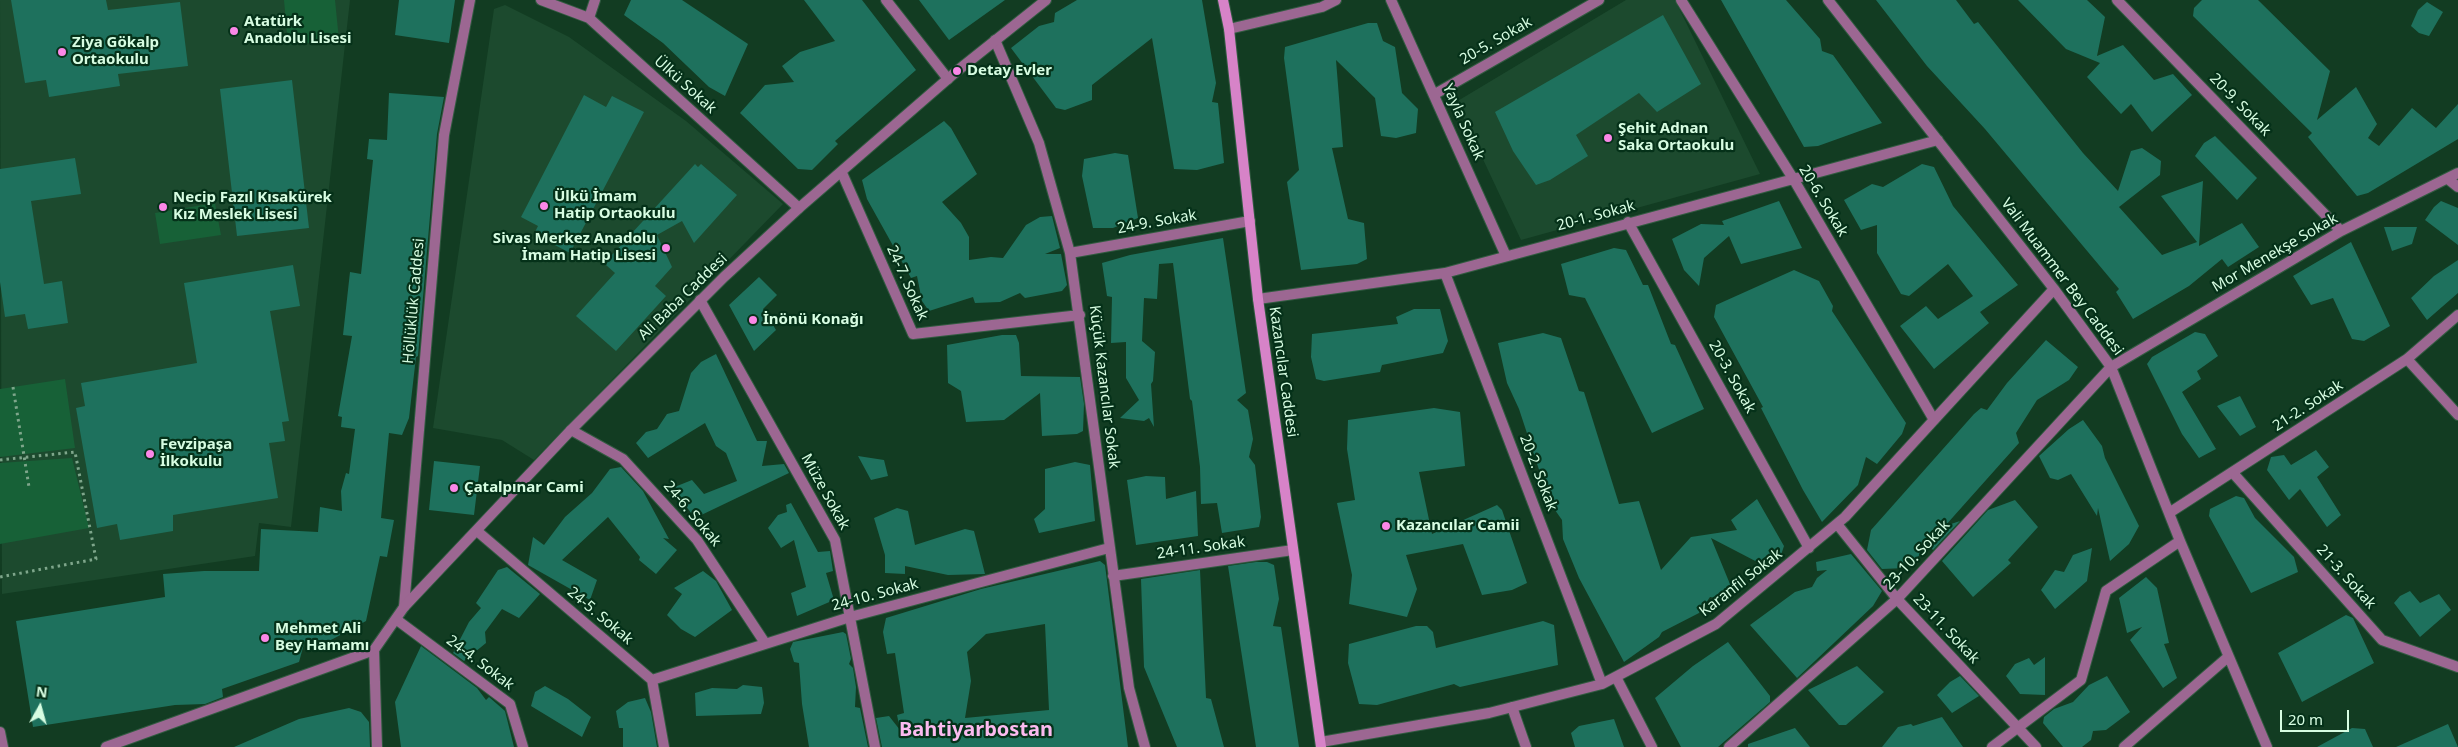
<!DOCTYPE html>
<meta charset="utf-8">
<style>
body{margin:0}
#map{position:relative;width:2458px;height:747px;overflow:hidden;background:#123c22;font-family:"Noto Sans",sans-serif}
canvas{display:block}
.north{position:absolute;left:15px;top:682px;width:50px;height:50px;-webkit-text-stroke:4px #053119;paint-order:stroke;rotate:7deg;font-size:14px;font-weight:700;line-height:20px;text-align:center;color:#d7fde2}
.north::after{content:'';display:block;margin:auto;width:18px;height:22px;background:#d7fde2;clip-path:polygon(50% 0,100% 100%,50% 72%,0 100%)}
.scale{position:absolute;left:2280px;top:710px;width:69px;height:22px;box-sizing:border-box;border:2px solid #d7fde2;border-top:0;padding-left:6px;font-size:15px;line-height:18px;white-space:nowrap;color:#d7fde2;-webkit-text-stroke:4px #053119;paint-order:stroke}
</style>
<div id="map">
<canvas width="2458" height="747"></canvas>
<div class="north">N</div>
<div class="scale">20 m</div>
</div>
<script>
const ctx = document.querySelector('canvas').getContext('2d');
ctx.lineJoin = 'round';
function fillPath(path, color) { ctx.fillStyle = color; ctx.fill(path, 'evenodd'); }
const poly = rows => new Path2D(rows.map(r => 'M' + r).join(''));
function strokePath(path, color, width, dash) { ctx.strokeStyle = color; ctx.lineWidth = width; ctx.lineCap = dash ? 'butt' : 'round'; ctx.setLineDash(dash || []); ctx.stroke(path); }
function write(font, color, halo, rows, align = 'center') {
  ctx.font = font + ' "Noto Sans",sans-serif'; ctx.lineWidth = 4.5; ctx.setLineDash([]); ctx.textBaseline = 'middle'; ctx.strokeStyle = halo; ctx.fillStyle = color; for (const [text, x, y, turn = 0] of rows) {
    ctx.save(); ctx.translate(x, y); ctx.rotate((+turn || 0) * Math.PI / 180); ctx.textAlign = isNaN(turn) ? turn : align; if (halo) ctx.strokeText(text, 0, 0); ctx.fillText(text, 0, 0); ctx.restore();
  }
}
const built = poly([
 [0,0,350,0,291,527,259,523,255,556,2,594],
 [1626,0,1675,0,1760,174,1521,240,1456,102],
 [505,5,569,37,686,121,783,204,534,460,502,440,433,428,494,9]
]);
const green = poly([
 [284,0,335,0,339,40,288,45],
 [215,203,221,235,160,244,155,213],
 [65,379,75,448,0,457,0,389],
 [72,458,89,528,0,544,0,463]
]);
const building = poly([
 [11,0,106,0,108,10,180,2,188,66,118,74,120,86,49,97,46,80,25,83],
 [399,0,455,0,449,43,395,35],
 [631,0,682,0,748,44,725,96,709,87,663,43,624,15],
 [804,0,862,0,916,70,835,141,838,144,812,170,798,169,740,113,765,85,794,82,782,66,800,52,835,41],
 [919,0,1005,0,949,40],
 [1077,0,1202,0,1216,83,1212,102,1218,103,1224,163,1197,170,1174,169,1152,38,1092,85,1092,100,1065,110,1056,108,1011,48,1039,26,1054,22,1055,13],
 [1721,0,1786,0,1820,39,1822,51,1833,55,1882,123,1818,146,1804,147],
 [1876,0,1956,0,1974,24,1978,22,2083,153,2118,191,2131,151,2142,148,2161,161,2160,175,2119,207,2162,255,2197,242,2161,196,2203,181,2199,246,2242,223,2259,247,2228,267,2222,259,2189,286,2133,319,2116,292,2119,289,1985,129,1927,66],
 [2018,0,2087,0,2105,17,2097,56,2123,45,2154,80,2173,74,2192,95,2152,132,2131,104,2121,114,2087,77,2100,63,2066,49],
 [2202,0,2258,0,2330,71,2317,120,2356,87,2377,124,2368,138,2379,146,2412,108,2436,128,2458,104,2458,139,2368,193,2357,196,2308,137,2312,133,2193,16,2194,8],
 [2427,2,2443,12,2429,36,2419,33,2411,26,2418,10],
 [1663,15,1701,84,1657,112,1639,93,1576,135,1588,156,1550,180,1536,185,1513,151,1495,112],
 [1368,23,1377,23,1383,41,1395,47,1402,93,1418,109,1416,133,1396,138,1381,136,1375,98,1336,60,1343,147,1332,148,1348,219,1364,223,1367,259,1357,264,1301,270,1287,182,1299,170,1284,58,1285,47],
 [292,80,309,228,237,236,220,89],
 [389,93,444,97,437,134,418,356,416,357,409,418,402,435,389,433,381,518,394,520,387,557,380,556,366,621,331,640,305,640,299,662,222,689,223,697,205,704,175,705,33,727,16,621,165,597,163,574,204,571,259,571,261,529,318,532,320,507,342,511,341,491,346,473,349,474,355,429,341,427,342,417,338,416,352,336,343,335,350,272,361,274,373,160,367,159,369,139,387,140],
 [584,95,606,107,612,96,644,112,570,253,534,234,538,226,521,217],
 [944,121,951,128,977,174,942,202,961,223,969,237,969,260,991,257,1003,258,1026,225,1040,217,1052,216,1060,248,1045,254,1061,254,1067,285,1062,291,1025,298,1020,293,1000,302,975,303,973,297,929,311,922,301,917,276,911,278,867,199,862,180],
 [2215,136,2257,178,2237,200,2195,156,2204,143],
 [1115,153,1128,155,1138,218,1113,228,1093,228,1082,176,1084,159],
 [75,158,81,194,31,201,44,284,62,281,68,323,28,329,25,314,5,317,0,282,0,169],
 [695,164,698,167,701,164,737,195,694,243,682,221,657,235,672,267,655,286,666,296,616,351,576,316,615,273,606,265,611,256],
 [1922,164,1934,167,1953,206,2018,285,1980,312,1989,323,1934,369,1900,326,1926,306,1938,319,1973,296,1948,264,1909,296,1901,294,1877,253,1877,225,1861,230,1844,200,1872,184,1883,187],
 [1779,201,1802,248,1741,264,1729,236,1704,258,1699,286,1684,270,1672,239,1701,224,1724,225,1722,221],
 [2441,201,2458,208,2458,245,2425,220,2434,207],
 [2384,227,2417,227,2412,244,2392,251],
 [1223,238,1246,393,1237,400,1248,410,1253,439,1249,457,1255,465,1261,517,1259,527,1222,533,1217,503,1201,504,1200,467,1192,401,1190,399,1173,263,1159,264,1157,299,1144,298,1142,341,1155,352,1153,381,1151,384,1154,427,1149,418,1144,421,1120,418,1139,400,1126,378,1126,342,1111,343,1112,297,1107,296,1102,263,1130,255],
 [2351,242,2390,326,2364,341,2352,339,2333,298,2311,305,2293,276],
 [1614,248,1626,250,1643,285,1648,285,1671,344,1675,345,1704,409,1652,433,1585,298,1569,295,1561,264],
 [2458,260,2458,293,2427,320,2411,298,2434,276],
 [293,265,300,306,270,311,289,421,282,422,285,441,269,443,278,498,173,515,173,531,120,540,117,524,97,528,76,408,85,406,81,383,197,363,184,283],
 [1794,270,1819,281,1833,306,1832,311,1906,423,1902,434,1877,464,1866,457,1858,485,1822,522,1803,490,1761,408,1763,407,1714,317,1716,305],
 [759,277,777,295,763,309,776,330,754,351,729,305],
 [1414,309,1440,309,1448,341,1443,353,1382,365,1380,372,1324,381,1316,379,1311,357,1312,334,1398,324,1396,317],
 [2195,332,2205,334,2218,356,2197,371,2201,379,2182,392,2216,449,2199,458,2182,434,2147,364,2152,357],
 [1543,333,1561,338,1579,391,1584,392,1619,504,1639,501,1661,570,1691,537,1737,530,1731,520,1757,499,1784,546,1781,555,1763,565,1711,538,1732,589,1721,599,1710,597,1699,613,1662,632,1659,637,1624,662,1579,578,1563,539,1562,520,1550,503,1519,409,1507,383,1498,343],
 [1002,335,1016,335,1019,343,1021,376,1080,377,1084,404,1083,431,1077,434,1042,436,1040,393,1004,420,966,422,961,391,948,383,947,345],
 [2046,340,2078,367,2069,380,2037,400,2016,433,2019,443,1945,526,1960,521,1933,550,1929,546,1906,568,1882,569,1867,550,1871,530,1974,414,1981,408,1987,410,2007,383],
 [716,354,757,441,767,441,762,466,784,464,789,473,695,518,672,488,692,480,704,494,737,481,726,453,716,446,705,423,648,458,636,443,646,432,657,429,667,414,679,411,691,373,701,362],
 [2240,396,2256,427,2240,436,2217,406],
 [1434,408,1460,412,1465,466,1419,472,1432,534,1497,505,1502,510,1527,583,1512,590,1482,595,1463,544,1406,555,1417,589,1407,617,1349,604,1352,575,1337,503,1355,500,1347,449,1348,420],
 [2083,420,2102,446,2105,458,2139,526,2129,544,2110,561,2098,508,2097,516,2071,474,2058,480,2050,478,2039,456,2069,429],
 [2316,450,2329,467,2317,477,2341,515,2327,527,2300,489,2289,500,2267,470,2271,457,2284,455,2291,465],
 [858,456,884,460,888,476,871,480],
 [434,461,480,466,474,515,429,510],
 [1075,462,1090,465,1095,521,1039,533,1034,519,1045,509,1045,469],
 [621,467,643,491,669,539,663,538,677,550,656,574,639,560,640,557,608,517,562,560,597,580,590,600,528,565,533,537,544,545,565,517,592,493,610,469],
 [1146,476,1165,477,1166,499,1196,491,1198,536,1136,545,1127,480],
 [2236,496,2244,498,2255,518,2294,557,2298,572,2251,593,2209,516,2210,509],
 [2015,500,2038,527,2008,560,2011,563,1973,597,1942,561,1988,510],
 [791,503,818,552,830,551,833,571,826,573,834,600,797,616,791,593,806,587,794,540,781,548,768,528,778,515,787,512,786,505],
 [897,508,908,511,915,545,965,529,974,531,985,574,948,575,905,566,905,574,885,573,885,555,874,518],
 [2092,548,2087,581,2055,609,2041,590,2055,570,2064,572,2073,555],
 [1851,554,1882,591,1873,606,1797,678,1750,625,1795,592,1812,587,1817,578,1827,570,1817,571,1816,562],
 [1100,561,1105,565,1128,747,882,747,876,718,889,716,900,730,897,715,904,713,895,653,887,654,883,632,886,618,981,589],
 [1045,624,1049,710,965,718,971,681,967,652,986,634],
 [1256,562,1267,562,1274,565,1279,599,1273,626,1281,627,1299,747,1256,747,1228,566],
 [507,567,540,594,519,618,502,609,485,632,486,643,464,661,453,653,469,622,481,608,476,603,498,570],
 [1200,570,1206,698,1211,699,1224,747,1177,747,1144,667,1141,579],
 [703,571,716,581,732,610,695,637,681,629,667,615,682,594,674,588],
 [2146,577,2157,588,2169,643,2164,644,2177,678,2163,688,2130,640,2142,627,2127,633,2119,598],
 [2410,591,2420,603,2439,594,2451,610,2420,637,2394,603,2400,596],
 [2346,615,2353,618,2374,663,2302,702,2278,653],
 [1543,621,1554,625,1558,665,1460,687,1454,684,1377,705,1359,704,1348,663,1349,644,1416,626,1427,626,1433,632,1436,648],
 [843,632,846,634,851,659,849,664,853,668,856,687,855,707,860,708,868,747,809,747,802,704,799,663,794,662,790,649,793,642],
 [1728,642,1770,696,1770,702,1718,747,1681,747,1655,698,1693,666],
 [421,646,477,688,486,700,489,697,505,711,514,747,401,747,395,702],
 [2045,657,2045,695,2020,694,2006,676,2015,664,2029,658,2034,665],
 [1857,666,1884,692,1846,725,1839,725,1808,690],
 [1960,676,1979,696,1952,713,1937,695,1950,682],
 [2107,676,2130,712,2106,730,2093,731,2091,740,2082,747,2063,747,2043,723,2044,717,2054,709,2073,702,2089,685],
 [743,685,762,687,764,703,761,714,696,716,695,693,712,688,737,689],
 [545,686,568,699,591,717,582,737,531,706,535,692],
 [645,698,651,712,657,747,623,747,623,728,619,728,616,711,628,702],
 [349,708,361,712,369,722,370,747,234,747,299,719],
 [1942,717,1963,747,1882,747,1898,727,1911,724,1913,726],
 [1614,719,1624,747,1575,747,1571,733,1579,726],
 [2448,724,2458,747,2396,747],
 [1795,728,1810,747,1748,747,1748,744],
 [2352,728,2365,729,2373,747,2317,747]
]);
const path = poly([
 [13,387,29,487],
 [0,460,75,452,96,559,0,577]
]);
const minor = poly([
 [541,0,589,18,799,208],
 [886,0,948,79],
 [1391,0,1506,256],
 [1681,0,1794,180,1934,420],
 [1828,0,2054,289,2111,367,2180,541,2267,747],
 [2117,0,2341,231],
 [589,18,595,0],
 [1229,29,1322,7,1336,0],
 [995,40,1039,143,1070,253,1129,688,1145,747],
 [1435,94,1599,0],
 [842,173,913,334,1080,315],
 [2448,179,2458,187],
 [1628,222,1809,548],
 [1070,253,1250,221],
 [1445,273,1602,684],
 [1258,299,1445,273,1938,140],
 [700,300,835,540,875,747],
 [2407,359,2458,415],
 [571,430,623,459,697,540,765,643],
 [2233,473,2382,640,2458,667],
 [2169,513,2407,359,2458,315],
 [1837,524,1897,599,2036,747],
 [477,531,652,680,664,747],
 [1113,576,1293,550],
 [404,607,444,135,470,0],
 [397,620,510,704,523,747],
 [374,650,377,747],
 [1616,677,1652,747],
 [652,680,850,617,1109,548],
 [1512,707,1526,747],
 [1321,742,1489,713,1602,684,1716,624,1845,517,2054,289],
 [1729,747,1897,599,2111,367,2341,231,2458,173],
 [1992,747,2081,680,2106,591,2180,541],
 [2124,747,2228,657]
]);
const tertiary = poly([
 [0,732,3,747],
 [106,747,374,650,404,607,571,430,724,277,799,208,957,71,1046,0]
]);
const secondary = poly([
 [1223,0,1229,29,1258,299,1321,747]
]);
const markers = [
 [234,31,5,"#fa87e7"],
 [62,52,5,"#fa87e7"],
 [957,71,5,"#fa87e7"],
 [1608,138,5,"#fa87e7"],
 [544,206,5,"#fa87e7"],
 [163,207,5,"#fa87e7"],
 [666,248,5,"#fa87e7"],
 [753,320,5,"#fa87e7"],
 [150,454,5,"#fa87e7"],
 [454,488,5,"#fa87e7"],
 [1386,526,5,"#fa87e7"],
 [265,638,5,"#fa87e7"]
];
const poiNames = [
 ["Atatürk",244,22],
 ["Anadolu Lisesi",244,39],
 ["Ziya Gökalp",72,43],
 ["Ortaokulu",72,60],
 ["Detay Evler",967,71],
 ["Şehit Adnan",1618,129],
 ["Saka Ortaokulu",1618,146],
 ["Ülkü İmam",554,197],
 ["Hatip Ortaokulu",554,214],
 ["Necip Fazıl Kısakürek",173,198],
 ["Kız Meslek Lisesi",173,215],
 ["Sivas Merkez Anadolu",656,239,"right"],
 ["İmam Hatip Lisesi",656,256,"right"],
 ["İnönü Konağı",763,320],
 ["Fevzipaşa",160,445],
 ["İlkokulu",160,462],
 ["Çatalpınar Cami",464,488],
 ["Kazancılar Camii",1396,526],
 ["Mehmet Ali",275,629],
 ["Bey Hamamı",275,646]
];
const streetNames = [
 ["20-5. Sokak",1496,41,-30],
 ["Ülkü Sokak",685,85,42],
 ["20-9. Sokak",2240,105,46],
 ["Yayla Sokak",1463,122,66],
 ["20-6. Sokak",1823,201,59],
 ["20-1. Sokak",1596,216,-15],
 ["24-9. Sokak",1157,222,-10],
 ["Mor Menekşe Sokak",2275,253,-30],
 ["Vali Muammer Bey Caddesi",2062,277,53],
 ["24-7. Sokak",907,283,66],
 ["Ali Baba Caddesi",683,297,-44],
 ["Höllüklük Caddesi",414,301,-85],
 ["Kazancılar Caddesi",1283,372,82],
 ["20-3. Sokak",1732,377,61],
 ["Küçük Kazancılar Sokak",1104,387,83],
 ["21-2. Sokak",2308,406,-33],
 ["20-2. Sokak",1538,473,69],
 ["Müze Sokak",825,492,61],
 ["24-6. Sokak",692,514,50],
 ["24-11. Sokak",1201,548,-8],
 ["23-10. Sokak",1917,555,-47],
 ["21-3. Sokak",2346,577,48],
 ["Karanfil Sokak",1741,583,-38],
 ["24-10. Sokak",875,595,-15],
 ["24-5. Sokak",600,616,40],
 ["23-11. Sokak",1946,629,47],
 ["24-4. Sokak",480,663,37]
];
const districtNames = [
 ["Bahtiyarbostan",976,730]
];
fillPath(built, '#1c4a2e');
fillPath(green, '#176137');
fillPath(building, '#1e715d');
strokePath(minor, '#325b41', 12);
strokePath(tertiary, '#325b41', 12);
strokePath(secondary, '#325b41', 12);
strokePath(path, '#7ea68b', 3, [2.5, 4]);
strokePath(minor, '#9c6792', 10);
strokePath(tertiary, '#9c6792', 10);
strokePath(secondary, '#d783c8', 10);
for (const [x, y, r, color] of markers) { const dot = new Path2D(); dot.arc(x, y, r, 0, 2 * Math.PI); ctx.fillStyle = color; ctx.fill(dot); strokePath(dot, '#053119', 2); }
write('bold 15px', '#d7fde2', '#053119', poiNames, 'left');
write('15px', '#d7fde2', '#053119', streetNames);
write('bold 20px', '#fcbbf0', '#053119', districtNames);
</script>
